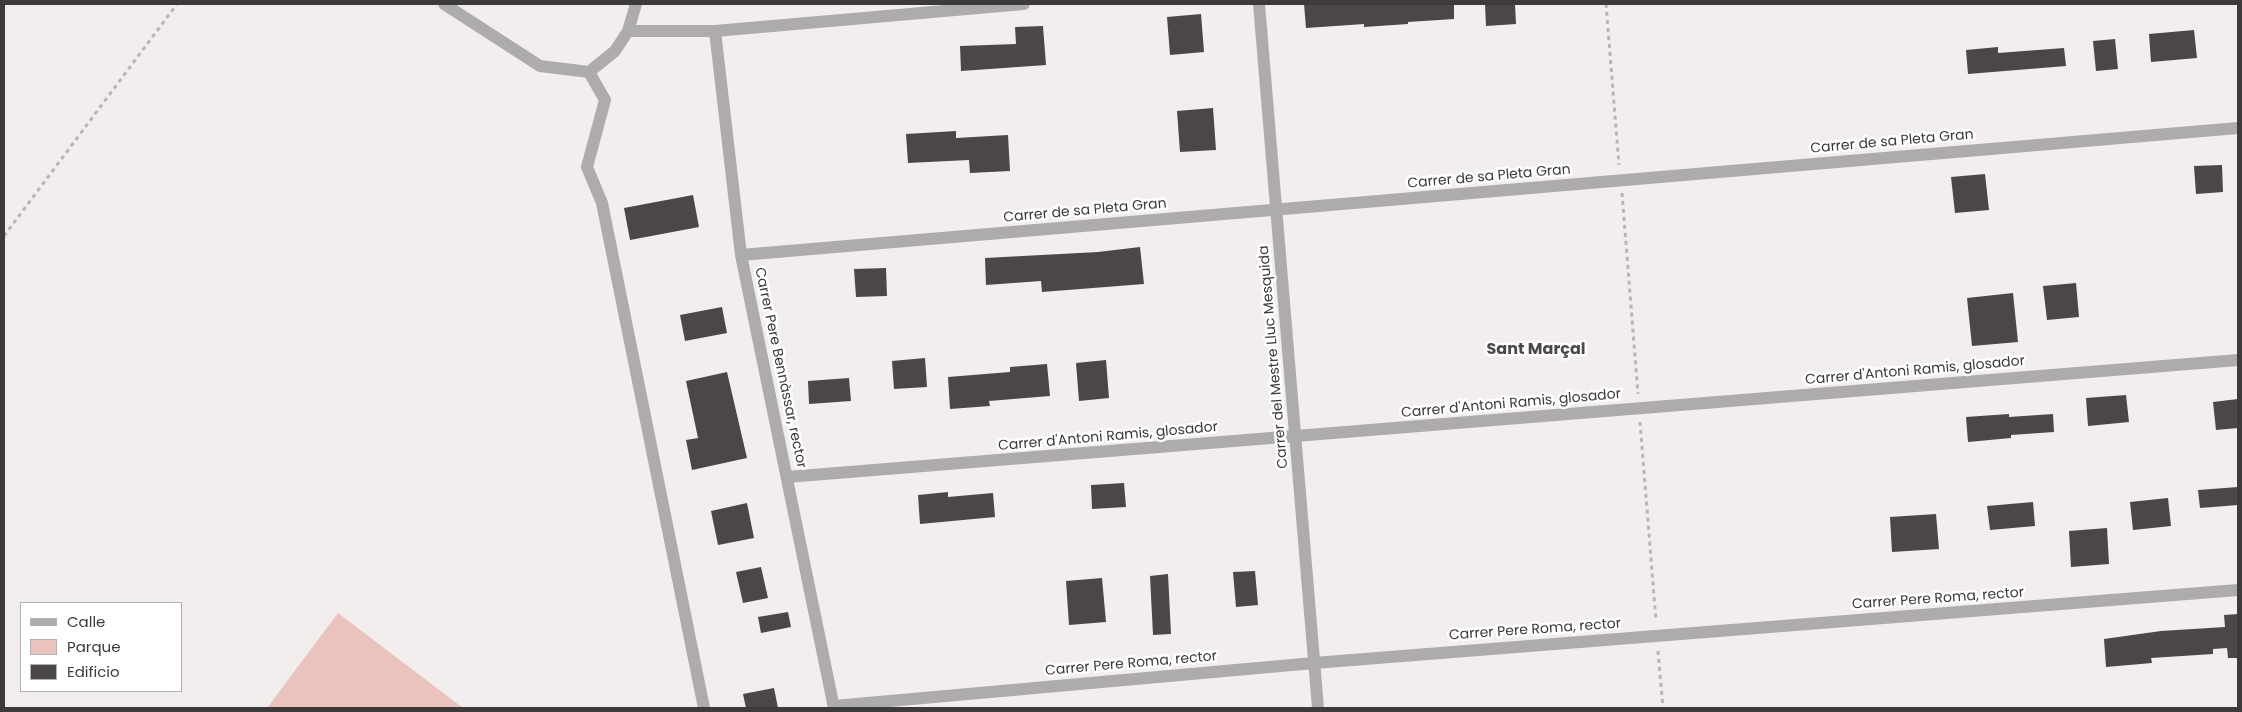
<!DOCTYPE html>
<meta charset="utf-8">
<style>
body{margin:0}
#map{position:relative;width:2242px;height:712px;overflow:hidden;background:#f2eeed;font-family:Poppins,sans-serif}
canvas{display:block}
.frame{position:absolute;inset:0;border:5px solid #3c3a3a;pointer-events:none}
.legend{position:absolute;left:20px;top:602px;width:162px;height:90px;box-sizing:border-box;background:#fff;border:1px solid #b1b0b0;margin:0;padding:6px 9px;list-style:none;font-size:15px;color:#3c3a3a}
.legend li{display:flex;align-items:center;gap:10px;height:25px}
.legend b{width:25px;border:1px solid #b1b0b0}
</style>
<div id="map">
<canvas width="2242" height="712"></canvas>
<div class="frame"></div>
<ul class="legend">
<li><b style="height:6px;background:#aeacab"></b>Calle</li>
<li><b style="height:14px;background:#eac2be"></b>Parque</li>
<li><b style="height:14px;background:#4a4746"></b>Edificio</li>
</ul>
</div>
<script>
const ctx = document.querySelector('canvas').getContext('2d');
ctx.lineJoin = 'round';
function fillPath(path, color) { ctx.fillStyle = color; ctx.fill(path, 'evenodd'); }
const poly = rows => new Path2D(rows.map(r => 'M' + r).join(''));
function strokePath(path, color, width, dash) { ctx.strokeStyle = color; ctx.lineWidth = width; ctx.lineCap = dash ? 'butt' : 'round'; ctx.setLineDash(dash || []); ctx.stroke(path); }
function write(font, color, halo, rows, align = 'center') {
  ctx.font = font + ' Poppins,sans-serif'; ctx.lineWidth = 5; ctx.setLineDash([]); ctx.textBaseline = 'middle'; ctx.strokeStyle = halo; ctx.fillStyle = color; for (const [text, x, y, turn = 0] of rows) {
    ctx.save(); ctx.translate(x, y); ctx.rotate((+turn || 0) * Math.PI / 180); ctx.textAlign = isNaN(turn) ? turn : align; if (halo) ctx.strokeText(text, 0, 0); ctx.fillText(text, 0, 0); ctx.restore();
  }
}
const green = poly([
 [338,613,463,708,267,708]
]);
const building = poly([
 [1304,4,1454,4,1454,19,1408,22,1408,24,1364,27,1364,24,1306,28],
 [1485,4,1515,4,1516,24,1486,26],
 [1201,14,1204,52,1170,55,1167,17],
 [1043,26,1046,65,961,71,960,46,1016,44,1015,27],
 [2194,30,2197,58,2151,62,2149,34],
 [2115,39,2118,69,2096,71,2093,41],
 [1998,47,1998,53,2064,48,2066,66,1968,74,1966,50],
 [1213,108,1216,150,1180,152,1177,111],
 [956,131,956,138,1008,135,1010,171,970,173,969,160,908,163,906,134],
 [2222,165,2223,192,2196,194,2194,166],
 [1985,174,1989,210,1955,213,1951,177],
 [693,195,699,227,630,240,624,208],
 [1140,247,1144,284,1042,292,1041,281,986,285,985,258,1098,252],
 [886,268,887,296,856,297,854,269],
 [2076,283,2079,317,2047,320,2043,286],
 [2013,293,2018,342,1972,346,1967,298],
 [722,307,727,333,685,341,680,315],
 [925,358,927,387,894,389,892,361],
 [1106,360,1109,398,1079,401,1076,363],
 [1047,364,1050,396,989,401,990,406,950,409,948,377,1010,372,1010,367],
 [727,372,747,458,692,470,686,440,698,438,686,381],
 [849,378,851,401,809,404,808,381],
 [2126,395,2129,422,2088,426,2086,398],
 [2238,399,2238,428,2216,430,2213,402],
 [2009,414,2009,417,2053,414,2054,432,2011,435,2011,438,1968,442,1966,417],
 [1124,483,1126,507,1092,509,1091,485],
 [2238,487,2238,505,2200,508,2198,490],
 [948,492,948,497,993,493,995,517,920,524,918,495],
 [2168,498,2171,526,2133,530,2130,502],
 [2033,502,2035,526,1990,530,1987,506],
 [747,503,754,538,718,545,711,511],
 [1936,514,1939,549,1892,552,1890,517],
 [2107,528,2109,564,2071,567,2069,531],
 [761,567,768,598,743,603,736,572],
 [1255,571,1258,605,1236,607,1233,572],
 [1168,574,1171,634,1153,635,1150,576],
 [1102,578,1106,622,1069,625,1066,581],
 [788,612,791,627,761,633,758,617],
 [2238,614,2238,658,2228,658,2227,648,2213,649,2213,654,2151,658,2152,663,2106,667,2104,639,2161,631,2225,627,2224,615],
 [774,688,778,708,746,708,743,694]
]);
const path = poly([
 [1606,4,1619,165],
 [1622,193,1638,394],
 [4,236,177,4],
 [1640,422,1656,621],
 [1658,651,1663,708]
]);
const minor = poly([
 [444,4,540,66,589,72],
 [1259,4,1318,708],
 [628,31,715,31,1024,4],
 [715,31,741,255,834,708],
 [589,72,605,100,587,167,602,203,704,708],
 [589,72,615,51,628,31,636,4],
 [741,255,2238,128],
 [787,477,2238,360],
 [834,706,1314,663,2238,590]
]);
const streetNames = [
 ["Carrer de sa Pleta Gran",1892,142,-5],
 ["Carrer de sa Pleta Gran",1489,177,-5],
 ["Carrer de sa Pleta Gran",1085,211,-5],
 ["Carrer del Mestre Lluc Mesquida",1274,357,-95],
 ["Carrer Pere Bennàssar, rector",780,368,78],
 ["Carrer d'Antoni Ramis, glosador",1915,371,-5],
 ["Carrer d'Antoni Ramis, glosador",1511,404,-5],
 ["Carrer d'Antoni Ramis, glosador",1108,437,-5],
 ["Carrer Pere Roma, rector",1938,599,-4],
 ["Carrer Pere Roma, rector",1535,630,-4],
 ["Carrer Pere Roma, rector",1131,664,-5]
];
const quarterNames = [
 ["Sant Marçal",1536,350]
];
fillPath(green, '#eac2be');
fillPath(building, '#4a4746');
strokePath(path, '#b8b5b4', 3, [4, 4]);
strokePath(minor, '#aeacab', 12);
write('14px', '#3c3a3a', '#fff', streetNames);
write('bold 16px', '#4b4847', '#fff', quarterNames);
</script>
